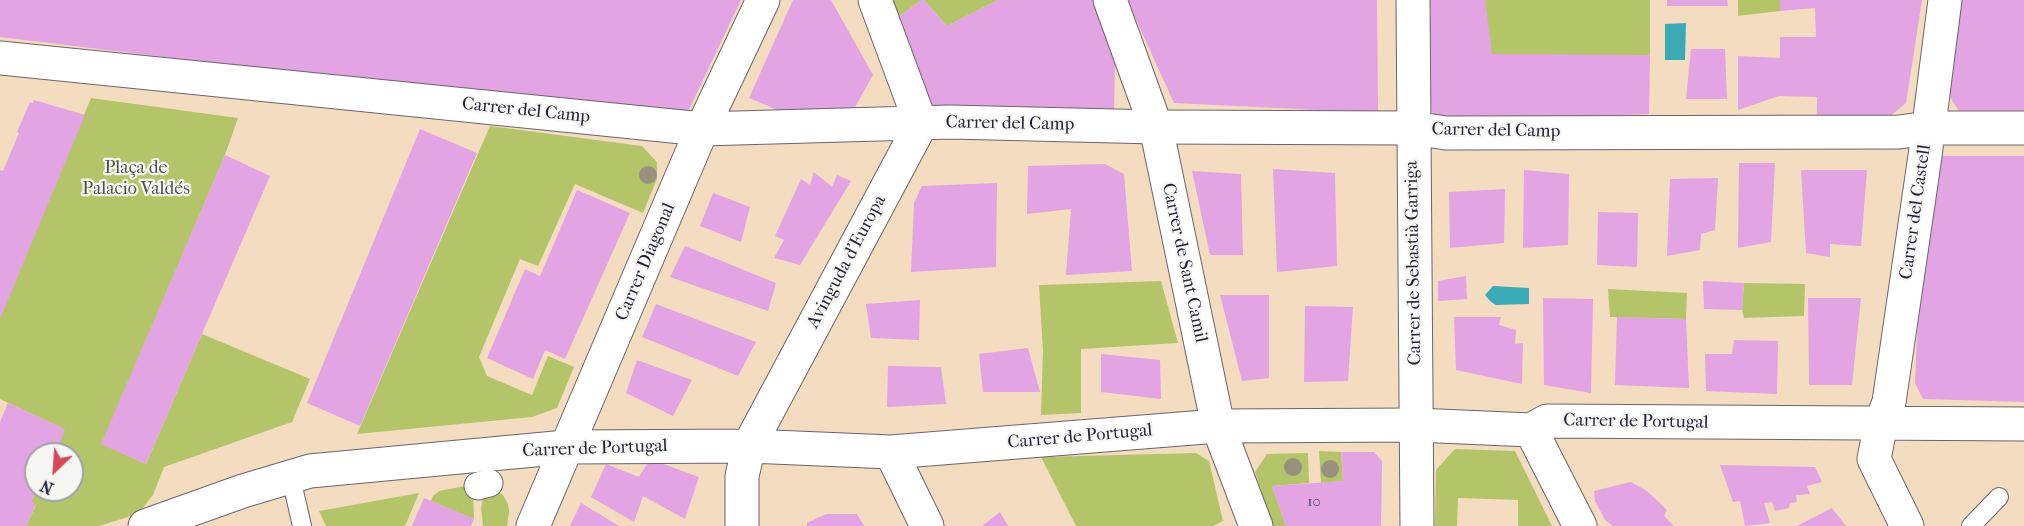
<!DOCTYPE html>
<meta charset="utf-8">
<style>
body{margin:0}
#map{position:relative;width:2024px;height:526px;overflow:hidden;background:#f4dcc0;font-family:"IM FELL French Canon",serif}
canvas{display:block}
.north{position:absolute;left:24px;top:442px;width:60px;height:60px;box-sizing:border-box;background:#f6f6f2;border:2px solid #a1a1a9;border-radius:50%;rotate:205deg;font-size:16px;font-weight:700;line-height:24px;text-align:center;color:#22223b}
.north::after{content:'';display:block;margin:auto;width:21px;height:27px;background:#d1495b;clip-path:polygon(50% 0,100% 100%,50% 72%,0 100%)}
</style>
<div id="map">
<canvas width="2024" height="526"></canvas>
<div class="north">N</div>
</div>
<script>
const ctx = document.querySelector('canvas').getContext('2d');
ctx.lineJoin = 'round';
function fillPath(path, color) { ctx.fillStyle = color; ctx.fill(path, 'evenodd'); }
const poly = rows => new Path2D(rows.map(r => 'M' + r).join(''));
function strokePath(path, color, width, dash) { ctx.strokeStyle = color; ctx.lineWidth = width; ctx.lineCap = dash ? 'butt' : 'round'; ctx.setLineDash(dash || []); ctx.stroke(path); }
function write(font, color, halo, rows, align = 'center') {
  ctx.font = font + ' "IM FELL French Canon",serif'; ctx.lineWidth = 4.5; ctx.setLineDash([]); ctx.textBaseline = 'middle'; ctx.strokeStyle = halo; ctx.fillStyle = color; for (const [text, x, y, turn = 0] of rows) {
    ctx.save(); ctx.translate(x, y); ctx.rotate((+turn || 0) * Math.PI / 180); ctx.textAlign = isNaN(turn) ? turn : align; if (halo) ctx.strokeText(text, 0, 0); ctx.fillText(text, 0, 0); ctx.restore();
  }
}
const green = poly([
 [889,0,922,0,898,17],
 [924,0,998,0,947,26],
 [1485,0,1650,0,1650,55,1490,55],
 [1738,0,1780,0,1780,11,1738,16],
 [91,98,238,118,225,155,102,444,146,464,202,334,310,379,292,422,164,467,153,495,142,509,128,517,99,526,26,526,36,505,31,502,36,490,72,490,72,454,56,454,64,429,0,399,0,317],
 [490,126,642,146,657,162,657,179,643,213,575,184,538,266,520,259,479,357,487,376,532,395,548,356,574,367,557,408,532,417,357,434],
 [1161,281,1178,343,1081,349,1081,413,1041,415,1043,351,1039,285],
 [1744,283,1805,284,1804,316,1744,318,1742,310],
 [1608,289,1687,293,1686,319,1610,317],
 [1455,449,1515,451,1552,526,1518,526,1518,500,1458,498,1457,526,1435,526,1436,470],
 [1319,451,1341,452,1343,481,1321,483],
 [1196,453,1209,461,1223,521,1213,526,1076,526,1041,457],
 [1308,453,1309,483,1272,486,1286,526,1273,526,1255,472,1267,454],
 [465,486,470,489,473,495,474,519,431,501,433,496,439,491],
 [495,489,503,495,508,504,509,511,507,526,483,526,481,508,483,496],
 [419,493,405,526,326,526,319,511]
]);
const water = poly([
 [1686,23,1685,60,1665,60,1665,24],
 [1493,286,1529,288,1529,304,1496,305,1491,302,1485,295]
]);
const building = poly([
 [0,0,741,0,684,120,0,37],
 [793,0,831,0,873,75,850,116,798,119,749,98],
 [922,0,924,0,947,26,998,0,1094,0,1115,63,1114,112,933,110,898,17],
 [1127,0,1377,0,1378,113,1174,103],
 [1422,0,1485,0,1492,54,1650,55,1649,114,1443,122,1422,103],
 [1667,0,1727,0,1728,6,1667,6],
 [1780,0,1922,0,1906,103,1888,118,1817,118,1817,97,1779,96,1738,110,1738,56,1780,58,1780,37,1816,37,1815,8,1780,11],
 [1954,0,2024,0,2024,111,1960,112,1949,96],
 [1691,49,1725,49,1727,99,1686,99],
 [34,100,85,115,0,319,0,170,3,171,19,133,17,132,30,102,33,103],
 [420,129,477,153,360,426,307,403],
 [225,155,270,176,146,464,101,444],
 [1925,156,2024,156,2024,402,1923,399,1915,383],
 [1739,163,1775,163,1771,242,1738,248],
 [1105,164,1124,174,1132,271,1066,275,1071,209,1027,214,1028,166],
 [1273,169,1335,173,1337,266,1277,272],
 [1524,170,1569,174,1568,245,1523,248],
 [1801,170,1867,170,1861,246,1830,244,1830,257,1806,253],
 [1192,171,1241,174,1243,255,1210,255],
 [814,172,832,187,837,175,851,181,800,265,774,258,784,240,775,236,801,179,810,185],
 [1718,178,1715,230,1701,234,1700,250,1667,256,1670,179],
 [997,183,996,267,911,272,914,203,922,186],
 [1505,189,1504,243,1450,248,1449,192],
 [577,190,630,213,565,359,545,350,533,379,487,358,525,269,540,276],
 [713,193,750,207,741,242,700,226],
 [1598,212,1638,213,1637,267,1597,265],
 [685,246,776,283,768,311,670,277],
 [1466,276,1467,299,1438,301,1438,281],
 [1703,281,1744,283,1742,310,1704,309],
 [1220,295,1269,295,1269,378,1242,381],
 [1543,298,1593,299,1591,393,1544,385],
 [1808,298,1861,298,1852,385,1809,385],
 [920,300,919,340,871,338,866,304],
 [656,304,756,342,738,376,642,337],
 [1305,306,1353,307,1348,381,1304,382],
 [1454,317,1501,317,1499,325,1516,330,1515,344,1523,343,1522,384,1456,370],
 [1617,317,1686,319,1689,388,1615,385],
 [1734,340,1778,341,1777,394,1706,391,1705,354,1732,354],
 [1028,348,1040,392,983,392,979,354],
 [1101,354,1160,360,1161,399,1101,392],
 [637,360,692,380,673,416,626,393],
 [888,366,941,367,946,404,887,407],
 [8,403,65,429,56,454,36,454,36,490,31,502,36,504,26,526,0,526,0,422],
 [1341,452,1374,452,1382,461,1381,526,1286,526,1272,486,1343,481],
 [650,459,699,477,685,519,643,496,634,522,591,497,606,464,639,477],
 [1720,465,1815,467,1822,482,1807,486,1810,494,1796,495,1797,502,1790,503,1789,508,1775,511,1772,502,1764,503,1770,523,1745,526,1740,501,1733,502],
 [1631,482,1647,491,1667,510,1664,516,1674,526,1613,526,1605,520,1595,501,1594,491],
 [424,498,474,519,471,526,412,526],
 [581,503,619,526,570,526],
 [1832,508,1846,526,1797,526],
 [1000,512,1008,526,982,526],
 [826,514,857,514,864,526,807,526,807,523]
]);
const service = poly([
 [291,478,302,526],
 [1971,526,1999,497]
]);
const pedestrian = poly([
 [478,486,489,483]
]);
const minor = poly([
 [0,58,702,129,950,122,1156,127,1413,128,1446,133,1899,132,1928,128,2024,128],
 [1531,430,1580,526],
 [891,452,927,526],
 [145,526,243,491,310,471,566,447,749,446,891,452,1218,426,1416,425,1531,430,1547,421,2024,424],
 [533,526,702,129,763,0],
 [742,526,742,476,749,446,921,124,875,0],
 [1907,526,1874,459,1881,423,1889,402,1925,156,1945,0]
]);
const tertiary = poly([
 [1110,0,1156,127,1218,426,1256,526],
 [1413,0,1417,526]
]);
const trees = [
 [648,175],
 [1293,467],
 [1330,469]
];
const numberNames = [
 ["10",1314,502]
];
const streetNames = [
 ["Carrer del Camp",526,111,6],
 ["Carrer del Camp",1010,124,1],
 ["Carrer del Camp",1496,131,1],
 ["Carrer del Castell",1916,212,-82],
 ["Carrer Diagonal",646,262,-67],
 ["Avinguda d'Europa",847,262,-62],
 ["Carrer de Sant Camil",1184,263,78],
 ["Carrer de Sebastià Garriga",1414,263,-91],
 ["Carrer de Portugal",1636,422,1],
 ["Carrer de Portugal",1080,437,-5],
 ["Carrer de Portugal",595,449,-2]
];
const parkNames = [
 ["Plaça de",136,169],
 ["Palacio Valdés",136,190]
];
fillPath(green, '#b4c569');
fillPath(water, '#3aaab7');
fillPath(building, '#e2a4e2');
strokePath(service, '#6c636a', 20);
strokePath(pedestrian, '#6c636a', 29);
strokePath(minor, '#6c636a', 35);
strokePath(tertiary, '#6c636a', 35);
strokePath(service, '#fff', 18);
strokePath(pedestrian, '#fff', 27);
strokePath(minor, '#fff', 33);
strokePath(tertiary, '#fff', 33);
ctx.fillStyle = '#99917f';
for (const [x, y] of trees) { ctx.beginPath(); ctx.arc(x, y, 9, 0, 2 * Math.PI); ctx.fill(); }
write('15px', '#524265', null, numberNames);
write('18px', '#22223b', '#f6f6f2', streetNames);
write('18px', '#4e5349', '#f6f6f2', parkNames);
</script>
